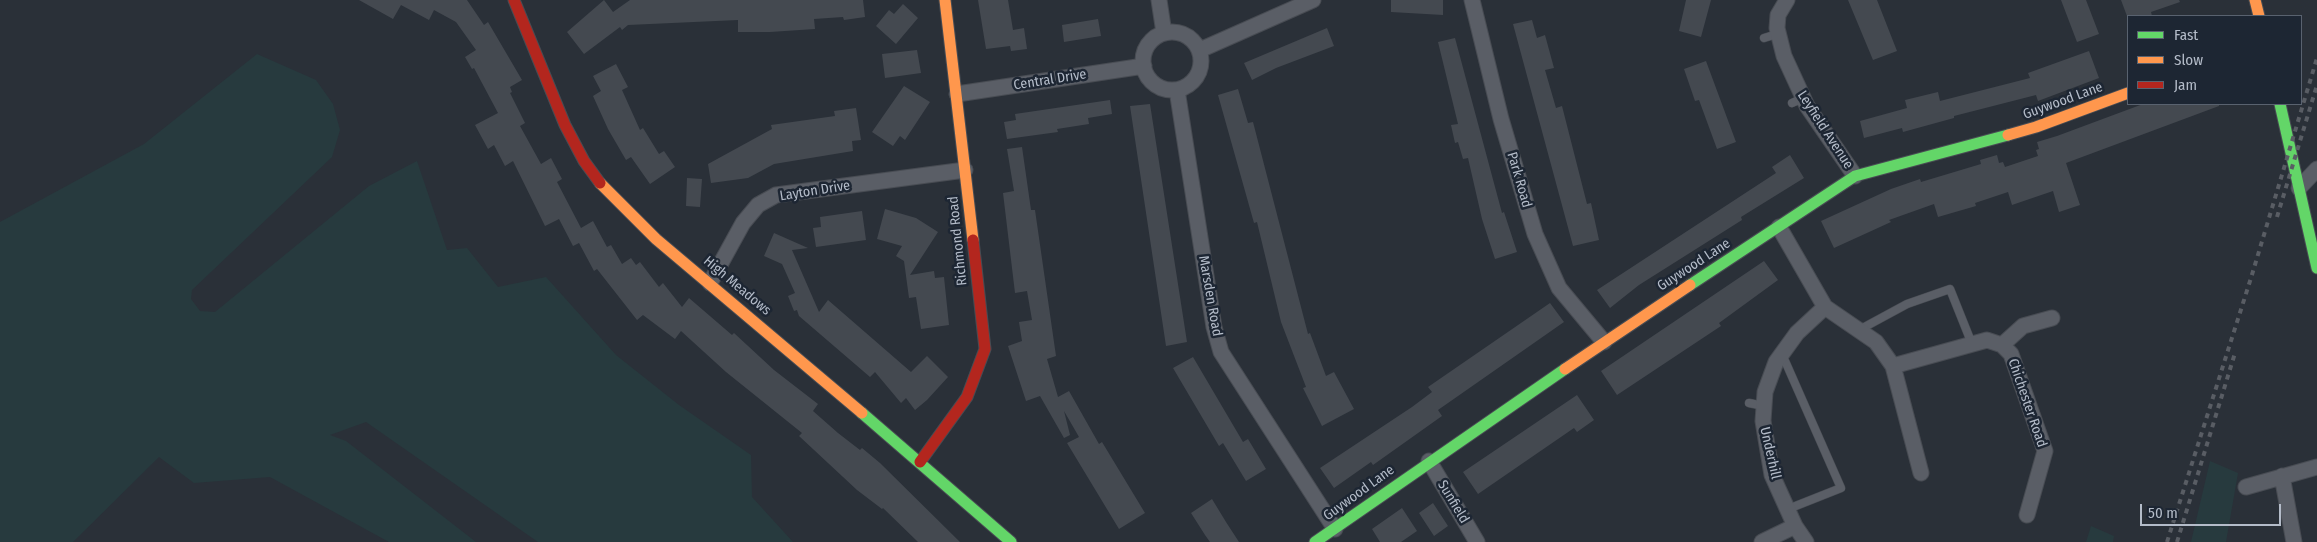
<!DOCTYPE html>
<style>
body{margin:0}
#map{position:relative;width:2317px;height:542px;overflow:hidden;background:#2a3038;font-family:"Fira Sans Condensed",sans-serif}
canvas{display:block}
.legend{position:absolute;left:2127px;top:15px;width:175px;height:90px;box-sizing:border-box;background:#1d2633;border:1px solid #59626f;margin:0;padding:6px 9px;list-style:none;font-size:15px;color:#b4bcc9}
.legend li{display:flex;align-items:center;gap:10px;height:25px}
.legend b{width:25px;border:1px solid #59626f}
.scale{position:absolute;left:2140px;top:504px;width:141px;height:22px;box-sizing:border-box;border:2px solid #b4bcc9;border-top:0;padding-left:6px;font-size:15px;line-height:18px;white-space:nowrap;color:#b4bcc9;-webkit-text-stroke:4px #1d2633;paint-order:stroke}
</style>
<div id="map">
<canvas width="2317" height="542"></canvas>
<ul class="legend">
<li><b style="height:6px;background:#63d668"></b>Fast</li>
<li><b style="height:6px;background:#ff974d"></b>Slow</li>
<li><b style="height:6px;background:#b3261e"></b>Jam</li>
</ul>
<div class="scale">50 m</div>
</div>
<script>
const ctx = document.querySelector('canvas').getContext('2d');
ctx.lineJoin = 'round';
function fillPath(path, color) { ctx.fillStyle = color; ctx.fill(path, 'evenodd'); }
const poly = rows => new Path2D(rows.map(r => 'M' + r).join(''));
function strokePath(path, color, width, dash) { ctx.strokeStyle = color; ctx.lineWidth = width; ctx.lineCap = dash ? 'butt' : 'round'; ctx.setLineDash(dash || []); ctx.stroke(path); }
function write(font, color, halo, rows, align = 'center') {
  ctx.font = font + ' "Fira Sans Condensed",sans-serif'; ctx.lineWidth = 5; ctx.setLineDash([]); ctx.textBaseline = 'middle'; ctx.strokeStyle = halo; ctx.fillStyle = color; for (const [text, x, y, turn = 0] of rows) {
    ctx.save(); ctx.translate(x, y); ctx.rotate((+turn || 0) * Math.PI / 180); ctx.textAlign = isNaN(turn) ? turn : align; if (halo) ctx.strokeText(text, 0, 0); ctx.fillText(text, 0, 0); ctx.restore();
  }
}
const green = poly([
 [257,54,316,80,333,104,340,130,332,157,192,290,191,299,200,311,215,312,369,186,417,161,447,250,467,248,498,287,546,277,616,355,679,405,751,455,752,497,793,542,538,542,366,422,330,435,346,441,476,542,389,542,270,477,194,483,159,457,73,542,0,542,0,222,144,144],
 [2210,461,2238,473,2226,542,2191,542],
 [2091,526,2114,536,2113,542,2086,542]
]);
const building = poly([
 [359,0,467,0,484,25,488,22,522,80,510,87,512,92,510,93,525,123,520,126,541,164,551,158,562,179,557,182,581,228,593,221,607,247,611,245,622,264,631,258,636,265,640,262,659,287,663,283,682,307,689,298,732,335,734,333,774,370,818,404,813,411,838,433,860,450,862,448,880,463,960,542,918,542,883,508,882,509,857,490,799,436,802,433,726,372,681,331,675,339,643,315,637,320,597,269,594,271,579,243,573,246,559,219,545,226,513,161,505,166,494,145,488,149,475,125,498,113,474,68,472,69,465,57,476,50,456,22,434,10,429,20,401,5,393,19],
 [604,0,613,12,630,0,863,0,865,17,844,20,843,17,814,19,815,29,770,32,738,32,738,20,628,25,622,30,620,27,584,54,567,32],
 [978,0,1008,0,1013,30,1024,28,1027,49,1011,51,1010,46,986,49],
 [1391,0,1443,0,1443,15,1391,12],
 [1686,0,1711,0,1701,37,1679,31],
 [1848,0,1877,0,1897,51,1873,60],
 [2061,0,2086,0,2099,34,2077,42],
 [2121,0,2179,0,2180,2,2151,12,2152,16,2127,16],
 [903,4,918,18,896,44,876,26,889,10,894,14],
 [1098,19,1101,36,1064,42,1062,25],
 [1532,20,1537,38,1545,35,1554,68,1545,70,1556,108,1562,106,1587,204,1591,203,1599,240,1573,246,1513,24],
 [1327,28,1334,46,1276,68,1252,80,1244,63],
 [1455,38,1502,213,1504,212,1517,252,1495,259,1482,219,1468,158,1463,159,1458,142,1455,143,1451,125,1458,124,1438,42],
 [917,50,921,73,885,78,882,54],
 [2089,51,2099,78,2038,101,2036,95,1954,116,1954,118,1903,132,1902,128,1864,138,1860,121,1907,108,1905,100,1938,92,1940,101,2030,78,2028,73],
 [1706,61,1736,142,1717,149,1699,100,1695,101,1684,69],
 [616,64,628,87,622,90,640,130,643,128,659,154,664,151,675,167,650,184,631,157,626,160,608,129,593,96,601,91,593,76],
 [904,86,930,102,905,140,900,136,893,146,872,132],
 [1238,89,1248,123,1253,122,1308,334,1310,333,1326,376,1334,372,1354,409,1322,426,1303,388,1306,387,1281,322,1257,222,1254,223,1218,95],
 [1110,100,1112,114,1088,118,1089,124,1057,129,1058,132,1007,139,1004,122,1016,120,1015,114],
 [1150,104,1187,342,1166,346,1130,106],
 [2143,104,2219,104,2219,106,2066,163,2080,205,2059,212,2053,191,2012,205,2008,192,1975,203,1976,206,1938,217,1934,204,1889,220,1891,222,1834,248,1821,221,1891,189,1920,179,1921,182,1981,164,1980,160,1997,155,1999,163,2003,162,2005,167,2038,156,2036,150,2039,149,2037,142,2057,136],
 [856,108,861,140,852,141,853,151,774,164,748,178,711,183,708,164,772,129,771,125,835,116,834,111],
 [1022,147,1031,210,1035,210,1056,356,1047,359,1058,397,1069,391,1099,444,1102,442,1145,513,1119,529,1067,443,1079,437,1064,411,1070,435,1064,438,1040,396,1026,401,1008,346,1022,341,1019,322,1032,320,1027,291,1015,293,1003,193,1014,191,1007,149],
 [1790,155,1804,178,1741,217,1742,220,1639,285,1610,308,1597,290,1776,173,1772,167],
 [687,178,702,179,700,207,686,206],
 [885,209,916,218,938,232,910,275,934,271,935,278,944,277,949,325,921,329,916,297,909,298,904,261,896,256,902,246,877,239],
 [862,211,866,240,816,247,813,228,821,227,820,217],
 [774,233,808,248,792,250,819,312,828,300,911,372,927,356,948,377,927,400,915,410,906,398,901,403,875,372,870,377,799,316,797,310,794,311,788,296,795,293,782,264,764,256],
 [1764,261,1778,280,1719,323,1721,326,1617,395,1601,371],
 [1550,303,1564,322,1438,410,1442,416,1373,465,1371,462,1334,488,1320,468,1412,407,1432,392,1428,387],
 [1193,357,1243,442,1248,439,1266,469,1246,481,1223,443,1219,446,1173,368],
 [1577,395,1594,420,1577,432,1574,428,1478,494,1463,472],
 [1212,499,1226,522,1239,542,1210,542,1205,535,1191,513],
 [1433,503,1448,526,1434,536,1419,513],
 [1402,508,1417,531,1401,542,1380,542,1372,529]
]);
const lane = poly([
 [1764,38,1777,34],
 [1792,103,1803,98],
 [1859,330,1907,304,1950,289,1972,344],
 [1782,354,1841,488,1788,509],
 [1749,403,1764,406]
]);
const street = poly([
 [1159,0,1164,33],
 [1472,0,1501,119,1535,234,1559,288,1604,342],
 [1787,0,1778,15,1777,28,1784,56,1807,106,1855,176],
 '1143 61a29 29 0 1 1 58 0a29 29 0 1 1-58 0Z',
 [1200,50,1313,0],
 [1177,90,1214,327,1221,352,1335,529],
 [957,94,1144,66],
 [2299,188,2317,169],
 [1779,227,1825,307,1876,342,1893,366,1987,340,2002,345,2011,354,2045,451,2027,515],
 [710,283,743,223,758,205,776,195,965,170],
 [2002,345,2023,326,2052,318],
 [1893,366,1921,473],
 [1429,461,1477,542],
 [2282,476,2294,542],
 [2246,487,2317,467],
 [1762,542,1795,526],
 [1806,542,1795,526,1772,475,1763,421,1765,392,1776,362,1797,333,1825,307]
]);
const fast = poly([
 [2280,104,2317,268],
 [1690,285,1855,176,2008,135],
 [862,413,1011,542],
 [1315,542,1565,369]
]);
const slow = poly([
 [945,0,973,240],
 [2255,0,2259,16],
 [2008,135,2036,127,2128,93],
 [600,183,656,239,862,413],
 [1565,369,1690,285]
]);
const jam = poly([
 [514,0,565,125,584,161,600,183],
 [920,462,967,397,985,349,973,240]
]);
const rail = poly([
 [2277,217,2317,85],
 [2167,542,2251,278,2317,58],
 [2177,542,2235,353]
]);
const streetNames = [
 ["Central Drive",1050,80,-9],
 ["Guywood Lane",2063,101,-20],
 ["Leyfield Avenue",1825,130,57],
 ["Park Road",1519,180,74],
 ["Layton Drive",815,191,-9],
 ["Richmond Road",958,241,-96],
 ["Guywood Lane",1694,265,-33],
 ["High Meadows",737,286,40],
 ["Marsden Road",1210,296,80],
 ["Chichester Road",2027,403,71],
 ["Underhill",1770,453,77],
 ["Guywood Lane",1359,493,-36],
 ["Sunfield",1453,502,59]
];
fillPath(green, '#273a3e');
fillPath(building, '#444950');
strokePath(lane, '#484c53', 9);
strokePath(street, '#484c53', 17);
strokePath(fast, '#484c53', 13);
strokePath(slow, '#484c53', 13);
strokePath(jam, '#484c53', 13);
strokePath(lane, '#5a5e66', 8);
strokePath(street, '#5a5e66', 15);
strokePath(fast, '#63d668', 11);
strokePath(slow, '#ff974d', 11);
strokePath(jam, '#b3261e', 11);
strokePath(rail, '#595d64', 4, [5, 5]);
write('14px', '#b4bcc9', '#1d2633', streetNames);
</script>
